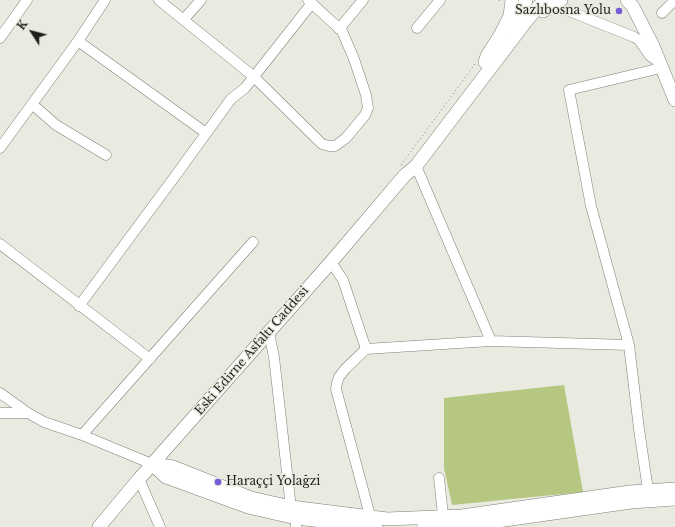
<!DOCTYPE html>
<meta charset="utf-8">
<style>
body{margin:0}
#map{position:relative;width:675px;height:527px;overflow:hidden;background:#e9ebe1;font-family:"Libre Baskerville",serif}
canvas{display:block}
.north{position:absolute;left:12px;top:12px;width:40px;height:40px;-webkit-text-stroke:3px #e9ebe1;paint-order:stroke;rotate:306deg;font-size:11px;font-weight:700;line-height:16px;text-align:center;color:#1f201c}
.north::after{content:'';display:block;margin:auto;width:14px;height:18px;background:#1f201c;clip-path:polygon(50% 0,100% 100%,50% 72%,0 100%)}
</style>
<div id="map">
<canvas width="675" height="527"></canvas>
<div class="north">K</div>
</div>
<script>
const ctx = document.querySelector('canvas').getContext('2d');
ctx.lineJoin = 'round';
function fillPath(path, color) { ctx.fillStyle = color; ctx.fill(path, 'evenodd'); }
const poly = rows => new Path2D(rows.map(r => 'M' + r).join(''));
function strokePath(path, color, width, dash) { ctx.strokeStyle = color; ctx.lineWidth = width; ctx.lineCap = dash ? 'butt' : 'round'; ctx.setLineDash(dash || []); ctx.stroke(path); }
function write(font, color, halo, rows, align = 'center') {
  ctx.font = font + ' "Libre Baskerville",serif'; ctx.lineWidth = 3; ctx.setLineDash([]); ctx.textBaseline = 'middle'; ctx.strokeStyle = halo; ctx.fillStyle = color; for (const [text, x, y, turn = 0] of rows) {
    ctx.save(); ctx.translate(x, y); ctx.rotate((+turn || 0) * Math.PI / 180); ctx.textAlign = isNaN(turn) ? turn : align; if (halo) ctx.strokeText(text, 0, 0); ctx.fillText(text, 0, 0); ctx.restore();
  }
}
const green = poly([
 [564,385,583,492,452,505,444,468,444,398]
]);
const path = poly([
 [499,0,501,3],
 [401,165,475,64]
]);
const minor = poly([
 [159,0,253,76,322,144,329,146,335,146,346,138,365,115,368,108,366,95,354,59,342,31,308,0],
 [569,11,634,37,639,40,650,56,658,61],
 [662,13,675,0],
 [184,19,201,0],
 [417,28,440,0],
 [339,29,363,0],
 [0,38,27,0],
 [78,41,206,133],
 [32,104,56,125,106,155],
 [0,148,78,41,105,0],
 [416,166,491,341],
 [0,244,150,359],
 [331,262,343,280,366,349,491,341,629,345],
 [79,306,176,175,231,99,245,88,312,3],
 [269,333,274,357,292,517,296,521,296,527],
 [366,349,346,368,339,377,337,383,336,389,372,523],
 [0,393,28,413,44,422,82,435,152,464],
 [0,413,28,413],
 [82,435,253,242],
 [439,478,444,524],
 [139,479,160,527],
 [648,490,639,429,629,345,591,206,569,90,661,68]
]);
const major = poly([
 [627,0,633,7,653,46,675,100],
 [543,11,561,0],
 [512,26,522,11,526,0],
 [485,62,487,56,501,34,510,16,512,0],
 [152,464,173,467,251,498,291,507,387,519,462,516,630,492,675,489],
 [152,464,166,477,248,507,296,518,376,527],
 [99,527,139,479,331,262,405,175,416,166,527,20,539,6,548,0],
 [424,527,463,526,631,502,675,499]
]);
const markers = [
 [619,11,4,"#765bd5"],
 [218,482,4,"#765bd5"]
];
const poiNames = [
 ["Sazlıbosna Yolu",611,11],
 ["Haraççi Yolağzi",226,482,"left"]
];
const streetNames = [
 ["Eski Edirne Asfaltı Caddesi",252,351,-49]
];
fillPath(green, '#b6c781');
strokePath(minor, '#7e8077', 11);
strokePath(major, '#7e8077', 14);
strokePath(path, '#80827b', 1, [1, 3]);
strokePath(minor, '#fff', 10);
strokePath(major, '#fff', 13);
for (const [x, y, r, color] of markers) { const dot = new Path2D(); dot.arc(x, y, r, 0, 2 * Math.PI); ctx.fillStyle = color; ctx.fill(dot); strokePath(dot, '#e9ebe1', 1.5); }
write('12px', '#1f201c', '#e9ebe1', poiNames, 'right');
write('12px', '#1f201c', '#e9ebe1', streetNames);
</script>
